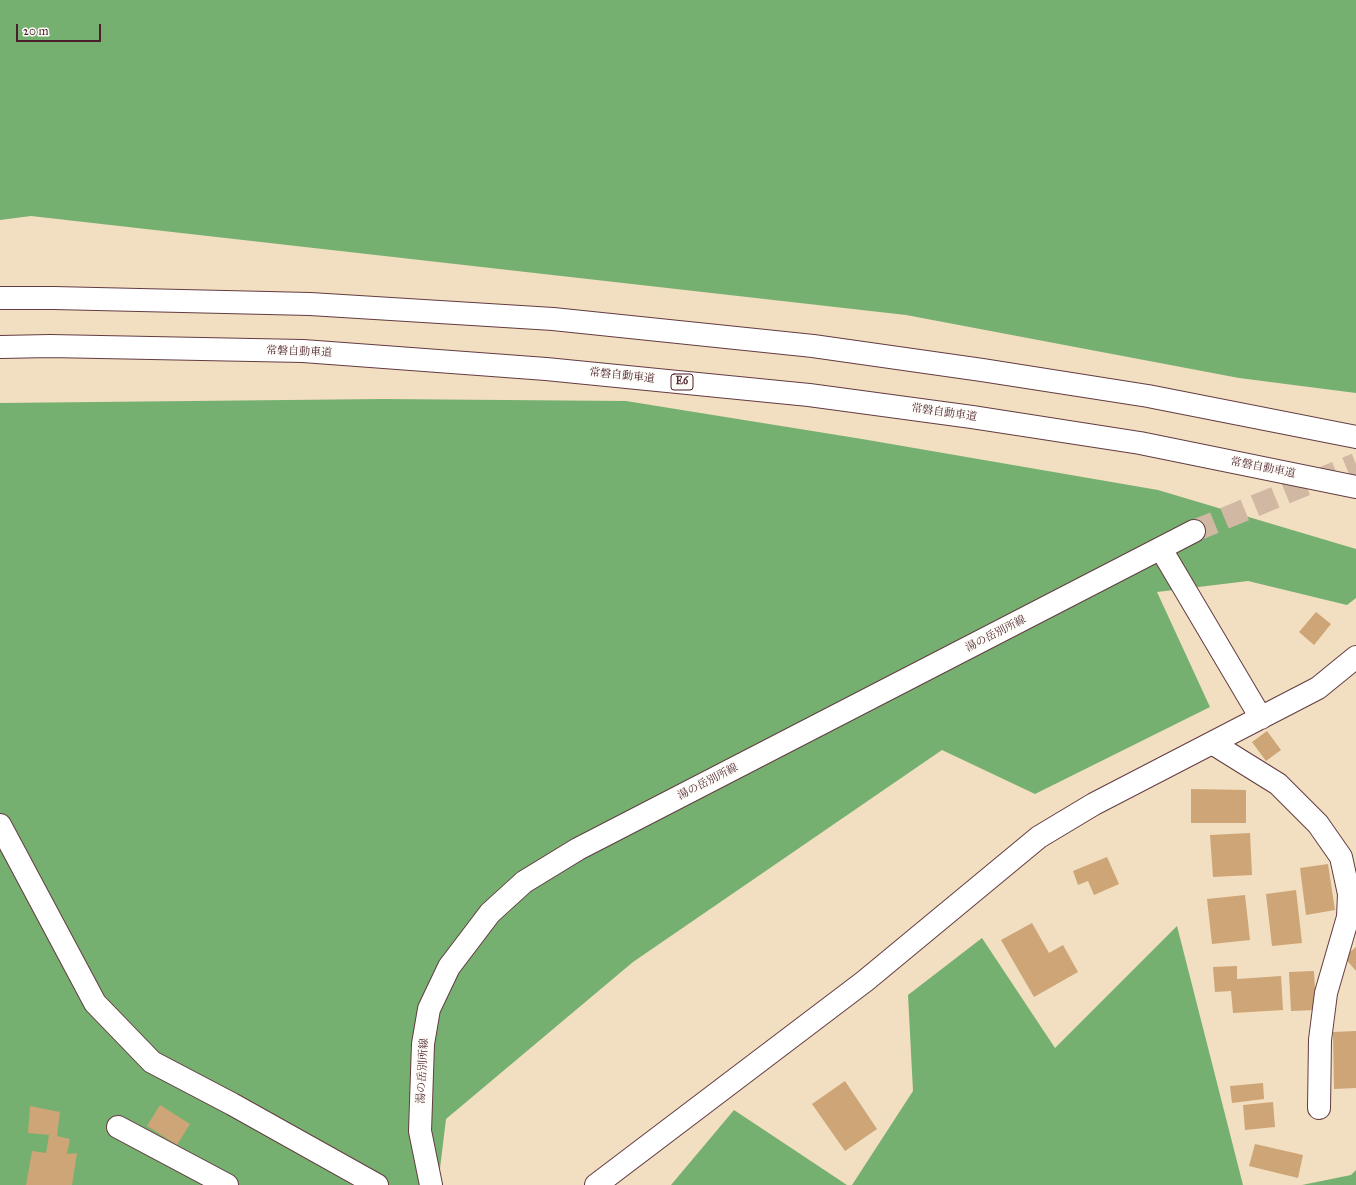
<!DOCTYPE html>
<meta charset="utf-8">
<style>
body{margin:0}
#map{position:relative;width:1356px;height:1185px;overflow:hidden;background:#f2dec0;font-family:"IM FELL Great Primer",serif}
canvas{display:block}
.scale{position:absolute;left:16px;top:24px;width:85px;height:18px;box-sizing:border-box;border:2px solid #4a1f2b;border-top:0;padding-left:5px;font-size:12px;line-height:14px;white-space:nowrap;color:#4a1f2b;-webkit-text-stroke:3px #fdfcf7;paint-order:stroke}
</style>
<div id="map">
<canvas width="1356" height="1185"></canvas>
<div class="scale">20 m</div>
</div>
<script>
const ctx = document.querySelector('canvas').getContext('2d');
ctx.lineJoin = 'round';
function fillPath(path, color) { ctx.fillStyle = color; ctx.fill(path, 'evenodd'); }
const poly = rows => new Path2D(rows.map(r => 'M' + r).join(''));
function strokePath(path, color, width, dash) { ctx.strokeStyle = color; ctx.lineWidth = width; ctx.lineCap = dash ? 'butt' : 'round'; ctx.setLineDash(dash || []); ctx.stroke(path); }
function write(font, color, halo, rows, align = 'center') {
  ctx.font = font + ' "IM FELL Great Primer","Noto Serif JP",serif'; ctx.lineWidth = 3.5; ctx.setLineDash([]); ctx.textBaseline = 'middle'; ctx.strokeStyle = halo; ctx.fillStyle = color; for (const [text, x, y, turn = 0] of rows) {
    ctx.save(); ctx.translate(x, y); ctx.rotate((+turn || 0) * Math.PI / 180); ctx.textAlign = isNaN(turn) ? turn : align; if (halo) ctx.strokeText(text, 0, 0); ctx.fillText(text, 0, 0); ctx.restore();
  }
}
const forest = poly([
 [0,0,1356,0,1356,393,1239,378,906,315,31,216,0,220],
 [383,399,626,401,862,439,1158,490,1356,549,1356,598,1347,605,1248,581,1157,592,1210,707,1035,794,942,750,633,962,446,1119,438,1185,0,1185,0,403],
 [1177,926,1243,1185,852,1185,913,1091,908,995,982,938,1055,1048],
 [734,1110,847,1185,671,1185],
 [1356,1170,1356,1185,1302,1185,1351,1175]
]);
const building = poly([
 [1316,612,1331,624,1314,645,1299,632],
 [1267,731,1281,750,1266,761,1252,742],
 [1191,789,1246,790,1246,823,1191,823],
 [1250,833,1252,875,1213,877,1210,835],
 [1107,857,1119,884,1094,895,1088,881,1078,885,1073,871],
 [1328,864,1335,910,1306,915,1300,868],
 [1296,890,1302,943,1272,946,1266,894],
 [1245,895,1250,940,1212,944,1207,899],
 [1032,923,1049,953,1063,945,1078,972,1034,997,1001,940],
 [1356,947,1356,971,1344,957],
 [1237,966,1237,979,1281,976,1283,1010,1233,1013,1231,991,1215,992,1213,967],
 [1314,971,1316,1010,1291,1011,1289,972],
 [1356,1031,1356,1088,1334,1089,1333,1032],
 [845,1081,877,1129,845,1151,812,1104],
 [1263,1083,1264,1099,1232,1103,1230,1086],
 [1273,1102,1275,1127,1245,1130,1243,1105],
 [160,1105,190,1124,177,1145,147,1126],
 [30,1106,60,1112,57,1136,70,1139,67,1154,77,1153,72,1185,26,1185,32,1151,46,1153,49,1135,28,1133],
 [1255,1144,1303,1155,1298,1178,1249,1166]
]);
const secondaryTunnel = poly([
 [1194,531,1356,464]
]);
const street = poly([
 [1161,549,1261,718],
 [1212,743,1278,784,1318,824,1341,857,1349,894,1348,917,1326,993,1320,1040,1319,1108],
 [0,825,95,1003,152,1062,232,1104,377,1185],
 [118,1127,227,1185],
 [596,1185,865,981,1039,837,1094,804,1318,688,1356,657]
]);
const secondary = poly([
 [431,1185,420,1131,423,1044,429,1009,449,967,490,913,524,882,578,849,1194,531]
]);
const highway = poly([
 [0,298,54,298,310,304,553,319,813,346,982,370,1148,396,1356,437],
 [0,347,50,346,303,351,546,369,809,395,972,417,1140,443,1356,487]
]);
const shields = [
 [682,382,22]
];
const shieldNames = [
 ["E6",682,382]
];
const streetNames = [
 ["常磐自動車道",299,352,2],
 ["常磐自動車道",622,376,6],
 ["常磐自動車道",944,413,8],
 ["常磐自動車道",1263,468,11],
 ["湯の岳別所線",996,634,-27],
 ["湯の岳別所線",708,782,-27],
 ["湯の岳別所線",423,1071,-87]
];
fillPath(forest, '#75b070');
fillPath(building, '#cda577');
strokePath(secondaryTunnel, '#d0b8a2', 22, [22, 11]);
strokePath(street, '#633c41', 24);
strokePath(secondary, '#633c41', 24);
strokePath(highway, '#633c41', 24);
strokePath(street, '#fff', 22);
strokePath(secondary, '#fff', 22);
strokePath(highway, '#fff', 22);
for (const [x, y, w] of shields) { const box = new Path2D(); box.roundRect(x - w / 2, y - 8, w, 16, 3); ctx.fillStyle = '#fdfcf7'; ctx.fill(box); strokePath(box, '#4a1f2b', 1); }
write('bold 10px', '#4a1f2b', null, shieldNames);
write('11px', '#4a1f2b', '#fdfcf7', streetNames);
</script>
